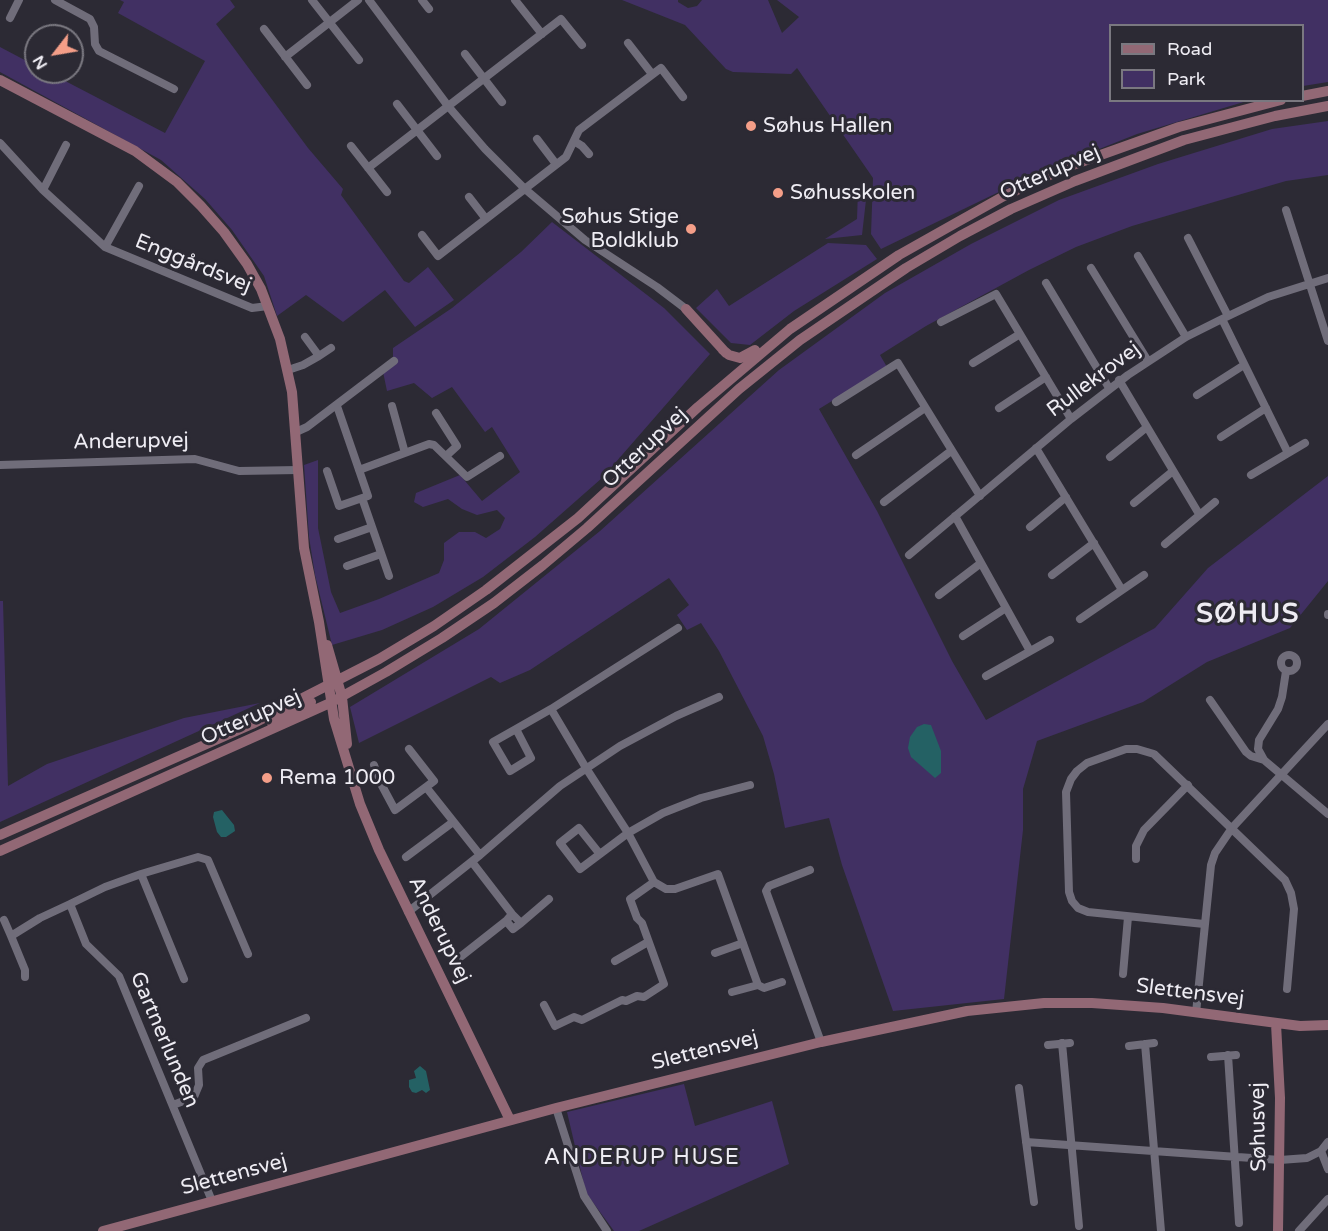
<!DOCTYPE html>
<meta charset="utf-8">
<style>
body{margin:0}
#map{position:relative;width:1328px;height:1231px;overflow:hidden;background:#2c2a34;font-family:"Varela Round",sans-serif}
canvas{display:block}
.legend{position:absolute;left:1109px;top:24px;width:195px;height:78px;box-sizing:border-box;background:#2c2a34;border:2px solid #7a7880;margin:0;padding:8px 10px;list-style:none;font-size:18px;color:#eeecf3}
.legend li{display:flex;align-items:center;gap:12px;height:30px}
.legend b{width:30px;border:2px solid #7a7880}
.north{position:absolute;left:24px;top:24px;width:60px;height:60px;box-sizing:border-box;background:#2c2a34;border:2px solid #7a7880;border-radius:50%;rotate:239deg;font-size:16px;font-weight:700;line-height:24px;text-align:center;color:#eeecf3}
.north::after{content:'';display:block;margin:auto;width:21px;height:27px;background:#f49e88;clip-path:polygon(50% 0,100% 100%,50% 72%,0 100%)}
</style>
<div id="map">
<canvas width="1328" height="1231"></canvas>
<ul class="legend">
<li><b style="height:8px;background:#926875"></b>Road</li>
<li><b style="height:16px;background:#413063"></b>Park</li>
</ul>
<div class="north">N</div>
</div>
<script>
const ctx = document.querySelector('canvas').getContext('2d');
ctx.lineJoin = 'round';
function fillPath(path, color) { ctx.fillStyle = color; ctx.fill(path, 'evenodd'); }
const poly = rows => new Path2D(rows.map(r => 'M' + r).join(''));
function strokePath(path, color, width, dash) { ctx.strokeStyle = color; ctx.lineWidth = width; ctx.lineCap = dash ? 'butt' : 'round'; ctx.setLineDash(dash || []); ctx.stroke(path); }
function write(font, color, halo, rows, align = 'center') {
  ctx.font = font + ' "Varela Round",sans-serif'; ctx.lineWidth = 6; ctx.setLineDash([]); ctx.textBaseline = 'middle'; ctx.strokeStyle = halo; ctx.fillStyle = color; for (const [text, x, y, turn = 0] of rows) {
    ctx.save(); ctx.translate(x, y); ctx.rotate((+turn || 0) * Math.PI / 180); ctx.textAlign = isNaN(turn) ? turn : align; if (halo) ctx.strokeText(text, 0, 0); ctx.fillText(text, 0, 0); ctx.restore();
  }
}
const green = poly([
 [120,0,230,0,235,7,216,24,308,148,343,189,341,195,404,281,409,283,428,267,454,300,415,327,385,290,343,322,306,295,277,316,264,276,232,230,205,199,161,160,0,72,0,47,36,66,36,72,48,72,165,133,205,61,118,13,124,2],
 [622,0,678,0,678,2,688,8,697,6,702,0,768,0,782,33,799,17,777,0,1328,0,1328,82,1303,86,1302,26,1110,26,1110,100,1247,101,1137,134,1034,175,881,249,871,234,873,178,797,68,791,74,733,72,726,69,685,25],
 [1328,121,1328,175,1286,181,1132,226,1076,247,1029,270,926,326,880,355,887,367,819,409,877,511,952,661,986,720,1155,628,1208,568,1328,476,1328,581,1290,628,1207,662,1143,702,1037,741,1023,789,1023,830,1004,999,893,1011,842,865,829,818,785,828,774,774,763,736,719,651,701,623,687,630,677,615,689,605,669,578,530,670,500,683,491,677,359,743,350,707,479,629,600,531,779,370,885,293,971,244,1059,200,1158,164,1272,129],
 [858,190,866,200,862,235,825,239,857,219],
 [552,222,664,308,710,354,602,478,535,537,483,577,433,607,382,630,332,645,315,575,309,537,304,465,318,460,318,528,331,592,340,613,379,599,439,573,444,560,444,543,459,532,475,532,486,538,500,529,505,518,497,510,477,515,462,509,448,499,423,507,414,502,416,493,460,475,482,501,520,472,492,427,485,432,452,387,432,398,414,383,387,391,382,367,393,357,393,348,452,308,521,252],
 [828,243,866,245,877,259,794,311,750,345,731,343,696,308,717,289,729,306],
 [0,601,3,601,8,786,47,764,184,718,260,703,0,822],
 [684,1084,695,1126,772,1101,789,1164,639,1231,614,1231,586,1193,567,1112]
]);
const water = poly([
 [924,724,931,725,941,751,941,773,935,778,911,757,908,748,910,737,917,727],
 [222,810,234,825,235,831,226,837,221,837,217,832,213,817,214,812],
 [420,1066,426,1071,430,1090,426,1093,422,1090,416,1093,412,1092,409,1087,409,1080,416,1078,414,1071]
]);
const street = poly([
 [55,0,90,19,94,27,95,44,99,51,174,89],
 [312,0,359,60],
 [369,0,448,106,485,149,525,189,585,240,657,287,686,309],
 [422,0,429,9],
 [515,0,542,34],
 [10,18,19,0],
 [264,29,307,85],
 [628,43,652,74],
 [465,54,502,102],
 [285,57,358,0],
 [397,104,437,156],
 [537,139,556,164],
 [574,141,582,146,589,154],
 [0,143,43,190,105,247,252,308,268,306],
 [351,146,387,192],
 [368,168,561,19,582,45],
 [43,190,66,145],
 [469,197,486,219],
 [1286,210,1328,341],
 [422,235,438,256,566,157,579,130,661,68,683,97],
 [1188,238,1228,316],
 [105,247,139,186],
 [1138,256,1186,337],
 [1091,268,1148,361],
 [1046,283,1109,388],
 [1222,319,1288,453],
 [941,322,996,294,1071,419],
 [319,356,331,348],
 [973,363,1020,334],
 [288,370,303,365,319,356,305,337],
 [1119,380,1199,514],
 [1197,395,1244,365],
 [836,402,898,363,980,496],
 [392,406,405,453],
 [999,408,1046,377],
 [436,413,457,446,446,456],
 [296,432,307,427,394,361],
 [1221,437,1266,408],
 [1036,448,1122,590],
 [856,455,925,408],
 [1110,457,1147,427],
 [0,465,195,459,239,471,298,470],
 [359,470,429,444,434,445,467,477,500,456],
 [327,471,339,506,368,496,337,406],
 [1251,475,1305,443],
 [362,498,389,576],
 [884,502,951,451],
 [1134,503,1173,471],
 [955,516,1030,651],
 [1030,527,1066,497],
 [338,539,372,527],
 [1165,544,1215,502],
 [909,555,1071,419,1128,375,1186,337,1222,319,1268,297,1328,278],
 [347,566,381,554],
 [1052,575,1094,543],
 [939,595,981,563],
 [1328,614,1328,615],
 [1080,619,1144,575],
 [963,636,1006,608],
 '1281 663a8 8 0 1 1 16 0a8 8 0 1 1-16 0Z',
 [1286,671,1282,697,1278,709,1259,740,1258,749,1264,760,1328,814],
 [986,676,1050,640],
 [1210,700,1246,752,1251,756,1264,760],
 [551,709,586,768,628,833,654,882],
 [516,729,493,742,510,771,531,758,516,729,551,709,678,628],
 [409,749,434,781,426,787,480,855],
 [374,765,380,782,395,810,426,787],
 [599,853,579,828,560,843,580,869,628,833,663,813,701,798,750,785],
 [406,857,453,822],
 [1136,859,1136,846,1144,830,1188,785],
 [472,862,512,914,521,923,513,929,506,921,512,914],
 [810,870,769,886,766,891,821,1042],
 [141,874,198,857,208,860,248,954],
 [654,882,666,889,675,889,718,874,758,985,732,992],
 [408,912,480,855,560,786,620,746,676,716,719,697],
 [4,920,11,936],
 [521,923,549,899],
 [1204,924,1088,912,1078,908,1072,901,1069,892,1066,792,1071,779,1077,771,1087,763,1126,749,1137,749,1154,754,1285,880,1291,893,1294,909,1287,989],
 [715,953,743,943],
 [459,958,506,921],
 [615,961,648,942],
 [1123,974,1128,917],
 [25,977,25,970,11,936,40,918,70,904],
 [184,979,141,874,105,887,70,904,86,944,119,976,212,1201],
 [758,985,764,988,782,982],
 [544,1005,555,1026,574,1017,582,1020,622,1000,626,1001,637,996,644,997,664,984,642,923,637,918,630,899,654,882],
 [1196,1013,1211,865,1215,853,1232,828,1328,724],
 [1062,1043,1079,1226],
 [1145,1044,1161,1231],
 [1048,1045,1070,1043],
 [1129,1046,1154,1043],
 [1228,1055,1239,1223],
 [1211,1057,1236,1055],
 [1019,1088,1034,1202],
 [173,1105,194,1097,199,1085,198,1068,203,1060,306,1018],
 [556,1108,584,1196,607,1231],
 [1026,1142,1280,1160,1307,1158,1321,1151,1328,1142],
 [1321,1151,1328,1169],
 [1299,1231,1328,1199]
]);
const secondary = poly([
 [0,80,135,151,177,182,201,206,224,232,247,264,261,289,280,339,292,392,304,548,319,622,334,719,360,804,379,850,510,1120],
 [1302,96,1328,91],
 [686,309,726,353],
 [723,350,729,355,740,358,755,350],
 [327,645,342,697,347,744],
 [272,723,311,702],
 [0,835,252,724,379,659,434,626,486,590,578,518,698,407,790,329,899,255,954,224,1004,196,1067,167,1179,127,1281,100],
 [0,851,330,703,386,672,442,638,494,603,543,565,587,528,739,389,800,340,906,268,960,236,1011,209,1075,181,1184,140,1275,116,1328,106],
 [1276,1024,1280,1098,1278,1231],
 [103,1231,556,1108,821,1042,967,1011,1044,1003,1092,1003,1163,1008,1300,1026,1328,1025]
]);
const markers = [
 [751,126,6,"#f49e88"],
 [778,193,6,"#f49e88"],
 [691,229,6,"#f49e88"],
 [267,778,6,"#f49e88"]
];
const poiNames = [
 ["Søhus Hallen",763,126],
 ["Søhusskolen",790,193],
 ["Søhus Stige",679,217,"right"],
 ["Boldklub",679,241,"right"],
 ["Rema 1000",279,778]
];
const streetNames = [
 ["Otterupvej",1050,173,-24],
 ["Enggårdsvej",193,264,22],
 ["Rullekrovej",1094,380,-37],
 ["Anderupvej",131,442,-1],
 ["Otterupvej",645,448,-43],
 ["Otterupvej",251,718,-24],
 ["Anderupvej",439,930,64],
 ["Slettensvej",1190,993,7],
 ["Gartnerlunden",164,1040,67],
 ["Slettensvej",705,1051,-14],
 ["Søhusvej",1259,1127,-91],
 ["Slettensvej",234,1175,-15]
];
const neighbourhoodNames = [
 ["ANDERUP HUSE",642,1158]
];
const districtNames = [
 ["SØHUS",1248,615]
];
fillPath(green, '#413063');
fillPath(water, '#246164');
strokePath(street, '#706d7a', 8);
strokePath(secondary, '#926875', 10);
for (const [x, y, r, color] of markers) { const dot = new Path2D(); dot.arc(x, y, r, 0, 2 * Math.PI); ctx.fillStyle = color; ctx.fill(dot); strokePath(dot, '#2c2a34', 2); }
write('21px', '#eeecf3', '#2c2a34', poiNames, 'left');
write('21px', '#eeecf3', '#2c2a34', streetNames);
ctx.letterSpacing = '1.5px';
write('22px', '#eeecf3', '#2c2a34', neighbourhoodNames);
ctx.letterSpacing = '0px';
ctx.letterSpacing = '1.5px';
write('bold 27px', '#eeecf3', '#2c2a34', districtNames);
ctx.letterSpacing = '0px';
</script>
